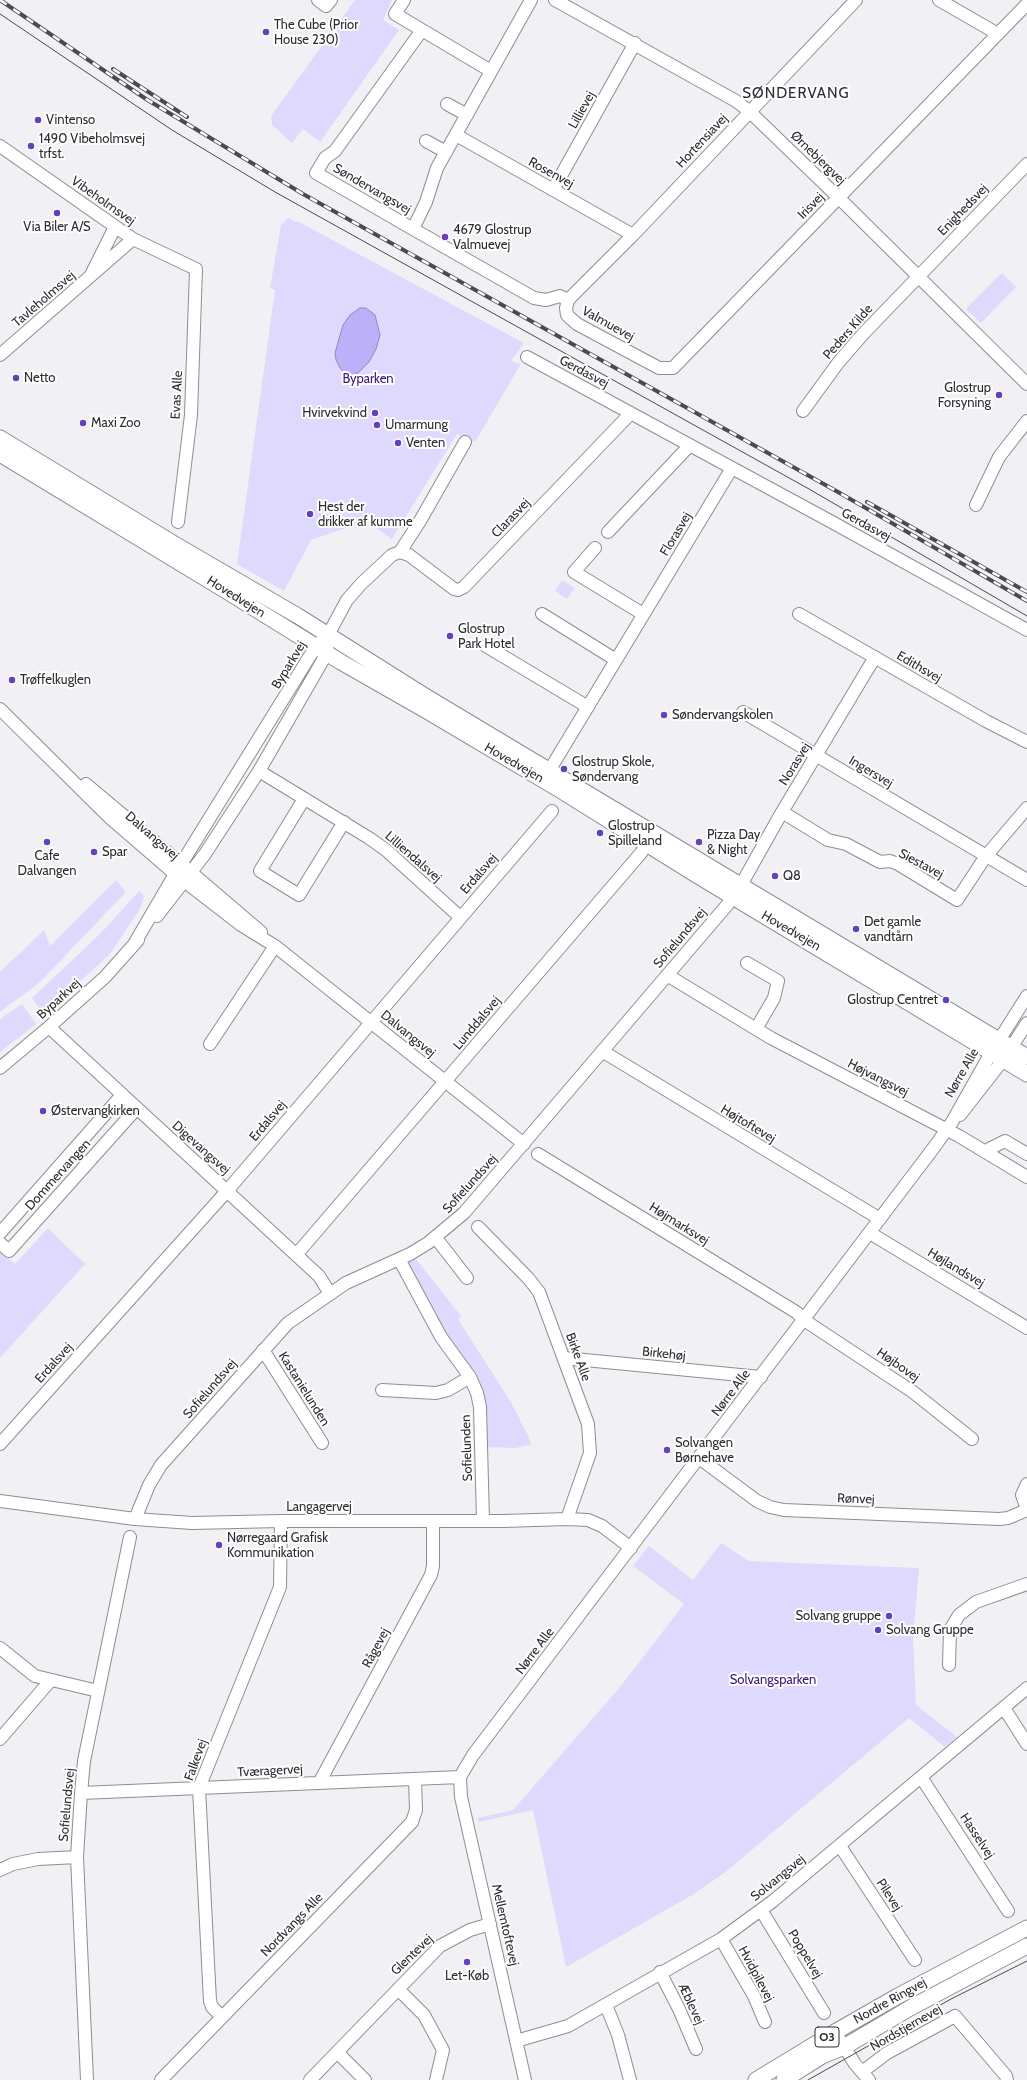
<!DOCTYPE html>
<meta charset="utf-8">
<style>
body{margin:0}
canvas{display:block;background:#f0f0f5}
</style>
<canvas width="1027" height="2080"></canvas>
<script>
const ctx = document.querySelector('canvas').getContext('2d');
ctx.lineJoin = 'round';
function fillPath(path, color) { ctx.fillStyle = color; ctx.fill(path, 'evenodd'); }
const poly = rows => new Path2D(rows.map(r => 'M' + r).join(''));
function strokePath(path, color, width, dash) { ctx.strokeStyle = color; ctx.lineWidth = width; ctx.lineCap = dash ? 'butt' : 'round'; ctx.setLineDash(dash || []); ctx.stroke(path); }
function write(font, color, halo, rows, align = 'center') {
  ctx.font = font + ' Cabin,sans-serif'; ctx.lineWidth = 4; ctx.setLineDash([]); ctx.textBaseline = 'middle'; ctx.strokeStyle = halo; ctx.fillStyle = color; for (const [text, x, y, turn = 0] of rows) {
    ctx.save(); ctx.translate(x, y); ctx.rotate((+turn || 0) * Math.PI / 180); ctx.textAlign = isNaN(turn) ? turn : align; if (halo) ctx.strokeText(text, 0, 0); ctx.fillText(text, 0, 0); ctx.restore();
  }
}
const green = poly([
 [355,0,392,0,383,20,399,30,320,142,303,129,292,143,272,125,271,116],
 [288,218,296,222,297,221,524,343,511,361,521,364,475,442,457,434,392,539,366,521,311,540,284,591,237,564,275,290,270,288,281,225],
 [1002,273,1016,287,981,323,966,309],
 [562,580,575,588,567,599,555,591],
 [116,880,126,892,40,982,0,1012,0,972,44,930,50,946],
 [139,891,144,896,140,909,110,954,50,1009,43,1013,32,998,101,933],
 [22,1004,36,1024,0,1052,0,1019],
 [48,1228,85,1264,0,1358,0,1251,15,1264],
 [416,1259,461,1316,458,1319,512,1404,529,1438,531,1445,515,1448,484,1447,483,1405,406,1263],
 [721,1543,749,1561,919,1568,913,1639,916,1705,957,1737,945,1747,909,1718,723,1874,692,1895,566,1967,533,1810,479,1822,478,1818,513,1810,620,1687,684,1604,633,1566,649,1546,693,1580]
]);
const water = poly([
 [360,308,366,308,375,315,380,335,376,349,369,362,358,373,352,376,344,372,340,368,336,360,335,353,343,325,350,315,360,308]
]);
const minor = poly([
 [318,0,326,6,331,0],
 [404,0,395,14,491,71],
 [555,0,736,101,749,111,839,198,1027,384],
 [939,0,998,34],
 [422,30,335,151,325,158,316,173,413,229,426,202,437,168,531,0],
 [447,104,467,115],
 [456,135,633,235],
 [426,141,446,152],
 [0,146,133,239,196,269,191,415,178,522],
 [553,190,635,43],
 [413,229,534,298,546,300,560,296,568,300],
 [92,273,115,227],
 [568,300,566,308,567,315,577,324,659,368,673,368,1027,4],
 [568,300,633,235,856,0],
 [0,355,133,239],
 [527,357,830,521,1027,630],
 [803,411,838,363,863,334,1027,164],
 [976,505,999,457,1027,421],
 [608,532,690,445],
 [595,548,574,572,643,614],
 [400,552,420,521,465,442],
 [542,614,616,660],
 [799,614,986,721,1027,742],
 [486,646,588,707],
 [0,709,110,818,175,874,241,925,275,946,524,1144],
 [743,712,1027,880],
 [259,771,369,838,386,850,460,917],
 [549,771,732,468],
 [86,784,192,873,261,932],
 [304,799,260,871,299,895,344,822],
 [782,812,828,840,846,844,880,862,890,861,898,864,957,900,986,856,1027,808],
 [741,885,782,812,875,657],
 [157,916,205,854,259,771,327,653,327,645],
 [133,946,175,874,316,646,328,635,347,600,361,584,392,555,400,552,409,555,454,589,458,590,464,587,631,413],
 [747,963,778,981,774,998,756,1029],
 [667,975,771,1038,959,1136,1027,1177],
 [49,1027,319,1276,329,1292],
 [210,1044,275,946],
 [602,1051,880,1219],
 [0,1068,49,1027,105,977,138,940],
 [960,1115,1003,1060,1027,1023],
 [987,1153,989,1149,1005,1141,1027,1154],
 [538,1154,796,1312,804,1320,913,1392,972,1439],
 [478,1227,528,1278,539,1292,588,1424,590,1453,567,1519],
 [0,1233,122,1095],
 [870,1233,1027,1328],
 [436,1238,467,1278],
 [0,1243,9,1251,137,1108],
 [296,1255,641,853,647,844],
 [399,1259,441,1337,470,1377,477,1393,480,1407,483,1521],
 [263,1350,322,1443],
 [564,1358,761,1377],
 [382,1390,436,1393,448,1390,470,1377],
 [0,1444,227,1191,552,811],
 [699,1458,757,1501,770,1507,784,1510,999,1519,1008,1518,1027,1510],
 [1027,1484,1022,1495,1027,1509],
 [0,1501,135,1519,192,1523,281,1521,503,1521,567,1519,588,1520,602,1526,631,1548],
 [135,1519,149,1485,161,1465,288,1323,346,1283,410,1254,428,1243,464,1213,728,904,732,896],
 [0,1648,35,1676,98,1691],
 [949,1665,950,1630,959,1615,976,1602,1027,1584],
 [1004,1708,1027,1744],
 [0,1739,50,1681],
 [460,1777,473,1755,935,1146,952,1122,991,1053,1027,996],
 [460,1777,461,1797,525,2080],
 [921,1777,1008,1911],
 [319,1783,431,1575,433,1566,433,1521],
 [81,1793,460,1777],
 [840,1846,915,1960],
 [0,1870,13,1864,38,1859,77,1857],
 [761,1910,824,2013],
 [721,1939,754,1996,765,2022],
 [660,1972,679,2009,696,2049],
 [398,1989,424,2015,443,2050,436,2080],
 [606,2005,618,2035,630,2080],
 [222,2017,212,2007,210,2001,199,1788,280,1587,281,1521],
 [835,2032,855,2064,869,2080],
 [516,2041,568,2026,721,1939,773,1901,1027,1688],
 [337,2052,365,2080],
 [862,2072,887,2053,955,2016,1006,2076,1007,2080],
 [87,2080,77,1857,81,1793,84,1761,130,1537],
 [161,2080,412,1822,416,1810,415,1779],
 [310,2080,440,1946,470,1930,490,1924]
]);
const major = poly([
 [0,438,176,545,298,616,425,696,1027,1057],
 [0,454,228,592,341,662,427,711,560,790,698,876,1027,1074],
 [756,2080,835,2032,898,1996,1027,1928],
 [784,2080,822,2056,844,2047,910,2008,1027,1946]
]);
const tram = poly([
 [0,14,172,130,275,192,809,489,1027,616],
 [808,2080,951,1999,1027,1961]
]);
const rail = poly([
 [0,0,146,99,303,194,838,492,1027,601],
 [113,69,187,117],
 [867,502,1027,592]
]);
const markers = [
 [266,32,4,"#6441ba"],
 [38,120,4,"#6441ba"],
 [31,146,4,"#6441ba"],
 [57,213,4,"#6441ba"],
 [445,237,4,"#6441ba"],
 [16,378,4,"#6441ba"],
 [999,395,4,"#6441ba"],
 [375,413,4,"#6441ba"],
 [83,423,4,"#6441ba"],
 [377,425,4,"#6441ba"],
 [398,443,4,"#6441ba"],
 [310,514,4,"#6441ba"],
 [450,636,4,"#6441ba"],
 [12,680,4,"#6441ba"],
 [664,715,4,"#6441ba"],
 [564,769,4,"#6441ba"],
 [600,833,4,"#6441ba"],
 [47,842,4,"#6441ba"],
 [699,842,4,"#6441ba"],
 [94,852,4,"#6441ba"],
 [775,876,4,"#6441ba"],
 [856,929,4,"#6441ba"],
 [946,1000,4,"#6441ba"],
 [43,1111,4,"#6441ba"],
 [667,1450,4,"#6441ba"],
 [219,1545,4,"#6441ba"],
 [889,1616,4,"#6441ba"],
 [878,1630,4,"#6441ba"],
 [467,1962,4,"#6441ba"]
];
const shields = [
 [827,2037,24]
];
const shieldNames = [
 ["O3",827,2037]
];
const poiNames = [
 ["The Cube (Prior",274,25],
 ["House 230)",274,40],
 ["Vintenso",46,120],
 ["1490 Vibeholmsvej",39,139],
 ["trfst.",39,154],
 ["Via Biler A/S",57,227,"center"],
 ["4679 Glostrup",453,230],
 ["Valmuevej",453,245],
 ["Netto",24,378],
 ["Glostrup",991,388,"right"],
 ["Forsyning",991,403,"right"],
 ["Hvirvekvind",367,413,"right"],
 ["Maxi Zoo",91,423],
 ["Umarmung",385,425],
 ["Venten",406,443],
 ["Hest der",318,507],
 ["drikker af kumme",318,522],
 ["Glostrup",458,629],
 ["Park Hotel",458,644],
 ["Trøffelkuglen",20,680],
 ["Søndervangskolen",672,715],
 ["Glostrup Skole,",572,762],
 ["Søndervang",572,777],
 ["Glostrup",608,826],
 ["Spilleland",608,841],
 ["Pizza Day",707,835],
 ["& Night",707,850],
 ["Spar",102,852],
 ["Cafe",47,856,"center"],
 ["Dalvangen",47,871,"center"],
 ["Q8",783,876],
 ["Det gamle",864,922],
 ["vandtårn",864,937],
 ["Glostrup Centret",938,1000,"right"],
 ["Østervangkirken",51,1111],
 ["Solvangen",675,1443],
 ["Børnehave",675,1458],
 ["Nørregaard Grafisk",227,1538],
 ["Kommunikation",227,1553],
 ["Solvang gruppe",881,1616,"right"],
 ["Solvang Gruppe",886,1630],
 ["Let-Køb",467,1976,"center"]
];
const streetNames = [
 ["Lillievej",582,110,-61],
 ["Hortensiavej",702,141,-47],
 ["Ørnebjergvej",818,158,44],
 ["Rosenvej",551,173,29],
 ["Søndervangsvej",372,189,30],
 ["Vibeholmsvej",103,201,35],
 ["Irisvej",811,206,-46],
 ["Enighedsvej",963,210,-46],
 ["Tavleholmsvej",44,299,-41],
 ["Valmuevej",608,324,29],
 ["Peders Kilde",848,332,-49],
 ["Gerdasvej",584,372,28],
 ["Evas Alle",177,395,-87],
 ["Clarasvej",511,518,-46],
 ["Gerdasvej",866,525,29],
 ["Florasvej",676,534,-59],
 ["Hovedvejen",236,597,32],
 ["Byparkvej",289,665,-59],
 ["Edithsvej",919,667,30],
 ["Hovedvejen",514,763,30],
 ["Norasvej",795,764,-58],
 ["Ingersvej",871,772,31],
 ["Dalvangsvej",152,836,41],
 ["Lilliendalsvej",413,857,41],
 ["Siestavej",921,864,28],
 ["Erdalsvej",479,874,-49],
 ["Hovedvejen",791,931,30],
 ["Sofielundsvej",680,938,-50],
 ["Byparkvej",59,999,-42],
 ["Lunddalsvej",477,1023,-50],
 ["Dalvangsvej",408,1034,39],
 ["Nørre Alle",962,1073,-60],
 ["Højvangsvej",878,1078,27],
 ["Erdalsvej",268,1121,-50],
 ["Højtoftevej",748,1124,31],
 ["Digevangsvej",201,1148,42],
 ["Dommervangen",58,1175,-48],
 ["Sofielundsvej",470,1184,-48],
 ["Højmarksvej",679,1224,32],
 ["Højlandsvej",956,1268,31],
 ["Birkehøj",664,1354,6],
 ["Birke Alle",578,1357,70],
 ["Erdalsvej",54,1363,-48],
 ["Højbovej",898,1365,35],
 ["Sofielundsvej",210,1389,-49],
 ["Kastanielunden",304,1389,58],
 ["Nørre Alle",731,1393,-53],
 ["Sofielunden",467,1448,-92],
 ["Rønvej",856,1499,2],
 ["Langagervej",319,1507],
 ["Rågevej",376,1648,-62],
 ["Nørre Alle",535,1651,-53],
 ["Falkevej",196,1760,-70],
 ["Tværagervej",270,1771,-3],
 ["Sofielundsvej",67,1805,-85],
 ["Hasselvej",977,1836,57],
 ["Solvangsvej",778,1878,-39],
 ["Pilevej",889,1895,57],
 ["Nordvangs Alle",292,1925,-46],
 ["Mellemtoftevej",505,1925,77],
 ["Poppelvej",805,1954,59],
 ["Glentevej",412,1955,-44],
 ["Hvidpilevej",756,1974,62],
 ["Nordre Ringvej",890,2001,-29],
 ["Æblevej",691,2004,65],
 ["Nordstjernevej",906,2028,-30]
];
const parkNames = [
 ["Byparken",368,379],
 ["Solvangsparken",773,1680]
];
const quarterNames = [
 ["SØNDERVANG",796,94]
];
fillPath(green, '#dfdafd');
fillPath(water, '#bcb0f9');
strokePath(water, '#9188bc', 1);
strokePath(minor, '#8d8d92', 14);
strokePath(major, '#8d8d92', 17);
strokePath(minor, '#fff', 12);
strokePath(major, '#fff', 15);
strokePath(tram, '#4b4a4d', 1);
strokePath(rail, '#4b4a4d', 4);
strokePath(rail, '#fefeff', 2.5, [8]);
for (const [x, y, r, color] of markers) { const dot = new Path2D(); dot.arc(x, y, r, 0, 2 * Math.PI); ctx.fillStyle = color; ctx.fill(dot); strokePath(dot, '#fefeff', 1.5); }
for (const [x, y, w] of shields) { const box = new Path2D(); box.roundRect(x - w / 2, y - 10, w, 20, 3); ctx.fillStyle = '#fefeff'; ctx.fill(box); strokePath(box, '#2d2c2f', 1); }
write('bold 12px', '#2d2c2f', null, shieldNames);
write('13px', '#2d2c2f', '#fefeff', poiNames, 'left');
write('13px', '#2d2c2f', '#fefeff', streetNames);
write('13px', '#3b167d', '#fefeff', parkNames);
ctx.letterSpacing = '1px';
write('15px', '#2d2d31', '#fefeff', quarterNames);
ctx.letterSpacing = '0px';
</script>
